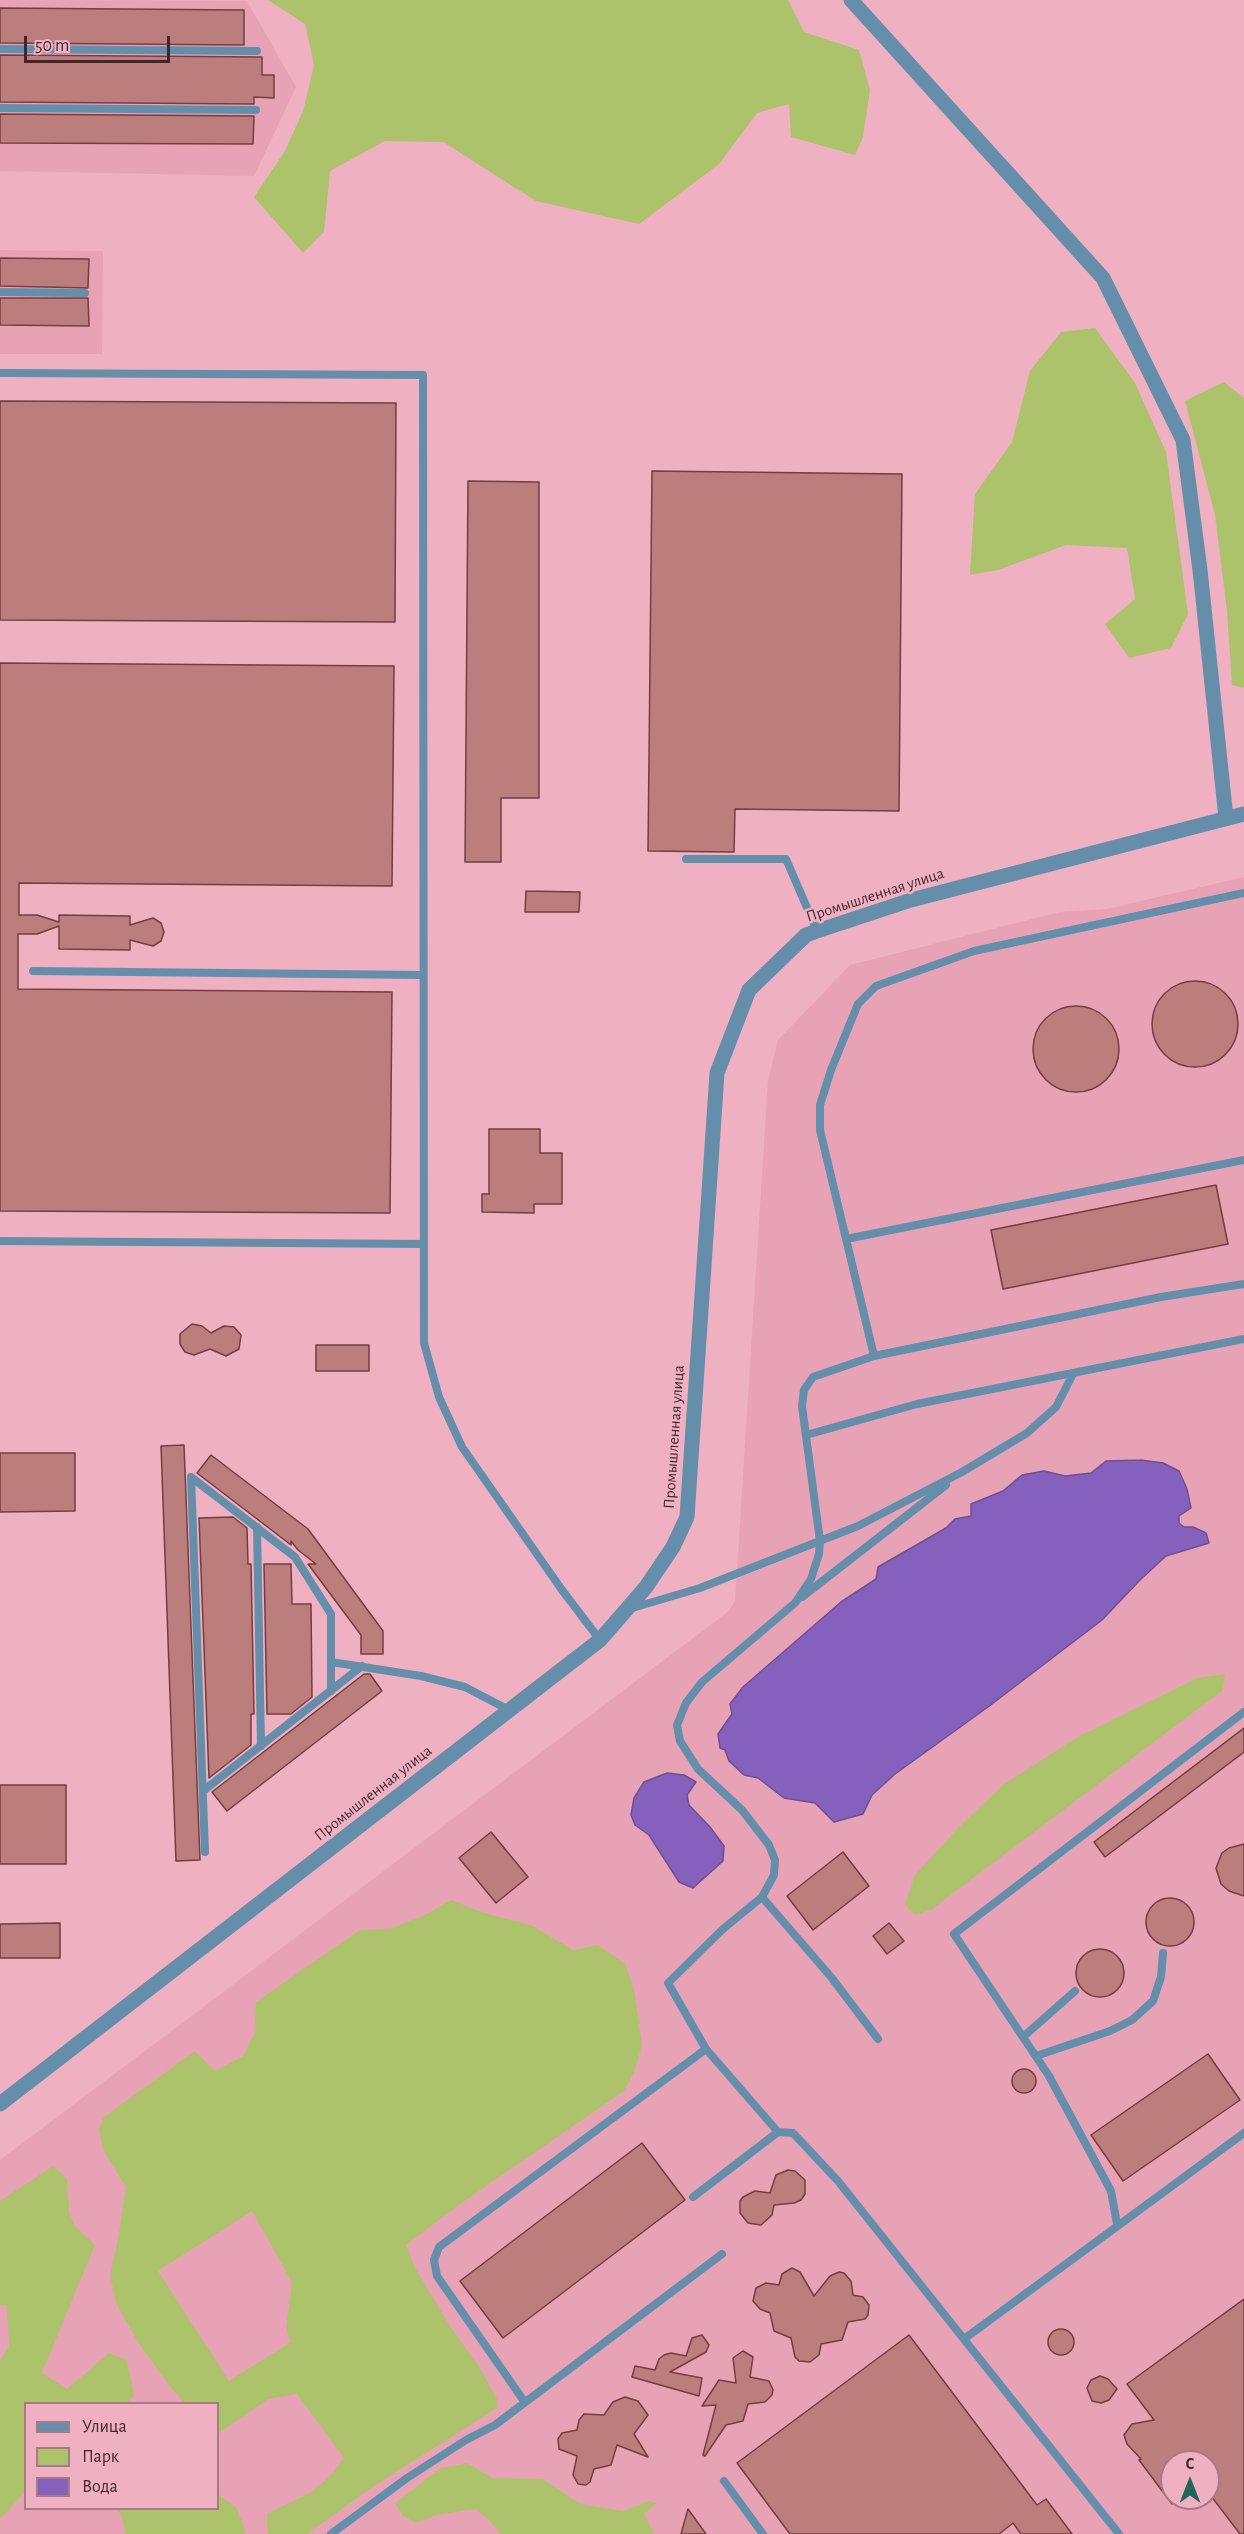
<!DOCTYPE html>
<meta charset="utf-8">
<style>
body{margin:0}
#map{position:relative;width:1244px;height:2534px;overflow:hidden;background:#efb0c2;font-family:"Alegreya Sans",sans-serif}
canvas{display:block}
.legend{position:absolute;left:24px;top:2402px;width:195px;height:108px;box-sizing:border-box;background:#efb0c2;border:2px solid #a97987;margin:0;padding:8px 10px;list-style:none;font-size:18px;color:#40272e}
.legend li{display:flex;align-items:center;gap:12px;height:30px}
.legend b{width:30px;border:2px solid #a97987}
.north{position:absolute;left:1160px;top:2450px;width:60px;height:60px;box-sizing:border-box;background:#efb0c2;border:2px solid #a97987;border-radius:50%;rotate:0deg;font-size:16px;font-weight:700;line-height:24px;text-align:center;color:#40272e}
.north::after{content:'';display:block;margin:auto;width:21px;height:27px;background:#1f665b;clip-path:polygon(50% 0,100% 100%,50% 72%,0 100%)}
.scale{position:absolute;left:24px;top:36px;width:146px;height:27px;box-sizing:border-box;border:3px solid #40272e;border-top:0;padding-left:8px;font-size:18px;line-height:21px;white-space:nowrap;color:#40272e;-webkit-text-stroke:4px #efb0c2;paint-order:stroke}
</style>
<div id="map">
<canvas width="1244" height="2534"></canvas>
<ul class="legend">
<li><b style="height:8px;background:#658eab"></b>Улица</li>
<li><b style="height:16px;background:#adc36b"></b>Парк</li>
<li><b style="height:16px;background:#8560bc"></b>Вода</li>
</ul>
<div class="north">С</div>
<div class="scale">50 m</div>
</div>
<script>
const ctx = document.querySelector('canvas').getContext('2d');
ctx.lineJoin = 'round';
function fillPath(path, color) { ctx.fillStyle = color; ctx.fill(path, 'evenodd'); }
const poly = rows => new Path2D(rows.map(r => 'M' + r).join(''));
function strokePath(path, color, width, dash) { ctx.strokeStyle = color; ctx.lineWidth = width; ctx.lineCap = dash ? 'butt' : 'round'; ctx.setLineDash(dash || []); ctx.stroke(path); }
function write(font, color, halo, rows, align = 'center') {
  ctx.font = font + ' "Alegreya Sans",sans-serif'; ctx.lineWidth = 5; ctx.setLineDash([]); ctx.textBaseline = 'middle'; ctx.strokeStyle = halo; ctx.fillStyle = color; for (const [text, x, y, turn = 0] of rows) {
    ctx.save(); ctx.translate(x, y); ctx.rotate((+turn || 0) * Math.PI / 180); ctx.textAlign = isNaN(turn) ? turn : align; if (halo) ctx.strokeText(text, 0, 0); ctx.fillText(text, 0, 0); ctx.restore();
  }
}
const built = poly([
 [0,0,247,1,296,87,254,176,0,171],
 [0,250,103,251,102,354,0,354],
 [1244,877,1244,2534,0,2534,0,2160,729,1611,735,1601,768,1081,778,1040,850,965,1060,912,1107,909],
 [26,2404,218,2404,218,2508,26,2508],
 [1172,2462,1208,2462,1208,2498,1172,2498]
]);
const green = poly([
 [268,0,788,0,804,32,859,50,870,90,863,137,855,155,791,137,789,104,757,113,719,164,639,224,536,201,443,142,385,141,330,171,324,232,303,253,254,197,285,151,303,111,314,65,305,24],
 [1095,328,1135,383,1166,452,1188,614,1171,648,1129,658,1105,624,1135,599,1127,548,1066,545,998,570,970,575,975,494,1012,442,1030,371,1061,332],
 [1224,382,1244,398,1244,688,1232,685,1227,611,1215,515,1185,401],
 [1225,1674,1223,1690,932,1909,915,1915,905,1905,915,1875,960,1826,1003,1785,1076,1738,1197,1678],
 [451,1900,481,1912,533,1926,573,1950,598,1945,625,1964,634,1989,642,2045,635,2070,624,2091,460,2204,406,2245,415,2268,450,2326,481,2370,497,2399,497,2408,377,2484,307,2534,268,2534,267,2514,312,2492,332,2474,344,2458,297,2394,268,2399,218,2434,218,2404,184,2403,168,2384,138,2342,116,2303,110,2275,119,2234,126,2187,103,2150,99,2129,104,2117,195,2051,215,2071,243,2056,255,2033,256,2002,360,1930,390,1929,425,1915],
 [252,2211,292,2282,286,2328,291,2342,229,2381,158,2271],
 [53,2166,67,2178,69,2212,74,2225,95,2245,42,2373,67,2389,109,2353,127,2360,134,2395,127,2403,26,2404,25,2492,0,2519,0,2361,9,2346,7,2306,0,2305,0,2201],
 [467,2463,492,2478,543,2479,581,2504,623,2511,649,2501,657,2503,644,2514,654,2534,501,2534,489,2520,475,2509,437,2515,416,2523,403,2516,395,2503,441,2468],
 [218,2494,237,2508,246,2534,126,2534,121,2514,116,2509,218,2508]
]);
const water = poly([
 [1141,1460,1163,1463,1179,1471,1187,1489,1191,1508,1179,1516,1179,1523,1184,1527,1193,1527,1206,1533,1209,1543,1166,1556,1140,1580,1102,1620,988,1707,895,1774,872,1795,863,1814,834,1822,815,1803,784,1798,758,1778,744,1775,729,1761,725,1750,720,1748,718,1734,732,1714,730,1704,743,1687,841,1602,876,1579,878,1567,946,1528,955,1519,971,1516,971,1504,1003,1491,1022,1475,1044,1471,1065,1476,1091,1473,1106,1461,1141,1460],
 [667,1773,684,1775,696,1782,687,1795,689,1805,710,1827,724,1846,723,1861,693,1888,679,1882,649,1835,635,1825,631,1815,634,1798,644,1782,667,1773]
]);
const building = poly([
 [0,8,244,10,244,45,0,43,0,8],
 [0,55,262,57,262,75,274,75,274,98,254,97,254,104,0,102,0,55],
 [0,114,254,116,253,144,0,143,0,114],
 [0,258,89,259,88,288,0,286,0,258],
 [0,298,88,298,89,326,0,325,0,298],
 [0,401,396,403,395,622,0,620,0,401],
 [652,471,902,474,899,811,735,809,734,852,648,851,652,471],
 [468,481,539,482,539,798,501,798,501,862,465,862,468,481],
 [0,663,394,666,392,886,19,883,19,915,37,915,59,922,59,915,130,916,130,925,153,918,161,923,164,932,161,941,153,946,130,940,130,950,59,949,59,926,37,934,18,934,18,989,392,992,390,1213,0,1211,0,663],
 [526,891,580,892,579,912,525,912,526,891],
 '1152 1024a43 43 0 1 1 86 0a43 43 0 1 1-86 0Z',
 '1033 1049a43 43 0 1 1 86 0a43 43 0 1 1-86 0Z',
 [489,1129,540,1129,540,1153,562,1153,562,1204,534,1204,534,1213,482,1212,482,1194,489,1194,489,1129],
 [1216,1185,1228,1244,1003,1289,991,1230,1216,1185],
 [192,1324,202,1326,211,1333,224,1326,234,1327,241,1335,239,1349,226,1356,210,1349,194,1355,185,1352,180,1344,180,1334,192,1324],
 [316,1345,369,1345,369,1371,316,1371,316,1345],
 [184,1445,200,1860,176,1861,161,1446,184,1445],
 [0,1453,75,1453,75,1511,0,1512,0,1453],
 [211,1455,308,1529,383,1631,383,1654,361,1654,361,1635,308,1564,316,1564,298,1550,291,1541,291,1545,197,1473,211,1455],
 [233,1517,247,1528,248,1564,251,1564,254,1714,251,1714,251,1745,209,1778,199,1518,233,1517],
 [264,1564,291,1564,292,1604,311,1604,312,1697,291,1714,267,1714,264,1564],
 [364,1674,370,1674,382,1691,227,1811,212,1792,364,1674],
 [1244,1728,1244,1752,1105,1857,1094,1842,1244,1728],
 [0,1785,66,1785,66,1864,0,1864,0,1785],
 [491,1832,528,1877,496,1903,459,1858,491,1832],
 [1244,1844,1244,1896,1229,1891,1221,1884,1216,1868,1222,1853,1229,1848,1244,1844],
 [843,1852,869,1886,813,1930,787,1896,843,1852],
 '1146 1922a24 24 0 1 1 48 0a24 24 0 1 1-48 0Z',
 [60,1923,60,1958,0,1958,0,1924,60,1923],
 [889,1923,904,1941,887,1954,873,1936,889,1923],
 '1076 1973a24 24 0 1 1 48 0a24 24 0 1 1-48 0Z',
 [1208,2054,1240,2100,1123,2181,1091,2135,1208,2054],
 '1012 2081a12 12 0 1 1 24 0a12 12 0 1 1-24 0Z',
 [642,2143,685,2200,503,2338,460,2281,642,2143],
 [788,2170,795,2171,805,2180,805,2194,801,2200,794,2203,774,2205,772,2215,761,2225,748,2223,740,2213,740,2201,743,2197,755,2191,770,2193,776,2175,788,2170],
 [792,2268,800,2272,814,2296,830,2276,839,2272,844,2273,851,2281,853,2295,863,2297,869,2305,868,2315,865,2319,848,2322,842,2340,821,2344,819,2355,810,2362,799,2361,795,2357,791,2338,774,2331,770,2313,760,2309,753,2301,756,2288,766,2283,779,2285,782,2274,792,2268],
 [1244,2299,1244,2534,1240,2534,1208,2492,1208,2462,1172,2462,1172,2504,1139,2460,1141,2459,1127,2444,1124,2435,1132,2424,1154,2420,1127,2384,1244,2299],
 '1048 2342a13 13 0 1 1 26 0a13 13 0 1 1-26 0Z',
 [702,2335,709,2345,706,2352,670,2372,702,2378,699,2396,632,2377,635,2366,655,2370,659,2359,664,2355,671,2353,686,2356,692,2338,702,2335],
 [909,2335,1037,2505,1046,2499,1072,2534,1021,2534,1013,2523,999,2534,790,2534,737,2463,909,2335],
 [743,2351,753,2357,750,2377,769,2381,773,2390,772,2395,765,2402,748,2404,743,2421,726,2425,705,2456,703,2455,716,2405,702,2406,719,2380,736,2383,733,2358,743,2351],
 [1100,2376,1108,2379,1117,2389,1109,2400,1101,2403,1092,2401,1087,2388,1091,2380,1100,2376],
 [625,2397,638,2401,648,2415,634,2434,648,2457,617,2445,611,2465,594,2469,590,2482,586,2485,578,2484,573,2475,577,2456,559,2449,558,2439,562,2433,577,2430,579,2420,584,2414,604,2415,613,2402,625,2397],
 [688,2509,706,2534,681,2534,688,2509]
]);
const service = poly([
 [0,49,257,51],
 [0,108,256,110],
 [0,292,85,293],
 [0,373,423,375,424,1343,439,1397,462,1447,562,1590,600,1640],
 [686,859,786,859,817,931],
 [33,971,423,975],
 [846,1239,1244,1160],
 [0,1241,423,1244],
 [874,1356,820,1130,820,1105,831,1070,858,1004,876,986,974,951,1244,893],
 [806,1435,917,1404,1244,1339],
 [257,1527,261,1746],
 [802,1597,946,1485],
 [629,1609,700,1588,858,1526,962,1472,1027,1433,1056,1407,1073,1374],
 [331,1662,331,1691],
 [203,1791,362,1666],
 [205,1852,191,1477,295,1557,331,1614,331,1662,421,1676,465,1687,509,1710],
 [762,1897,831,1977,878,2039],
 [1023,2037,1075,1991],
 [1036,2056,1110,2031,1132,2020,1153,2001,1161,1977,1163,1953],
 [778,2132,706,2049,668,1983,723,1929,762,1897,774,1875,775,1860,769,1845,742,1810,698,1769,680,1741,677,1725,686,1703,702,1682,795,1603,811,1579,819,1554,820,1541,802,1406,804,1390,813,1377,874,1356,1161,1297,1244,1284],
 [693,2197,778,2132,793,2133,838,2181,1119,2534],
 [1117,2224,1111,2191,1049,2076,954,1934,1244,1712],
 [964,2339,1244,2133],
 [524,2401,437,2276,434,2260,439,2247,706,2049],
 [724,2481,763,2534],
 [331,2534,407,2478,466,2440,495,2425,722,2254]
]);
const minor = poly([
 [851,0,1103,278,1183,440,1200,570,1226,818],
 [0,2104,600,1640,646,1587,673,1547,687,1517,717,1073,749,990,806,935,817,931,911,900,1244,814]
]);
const streetNames = [
 ["Промышленная улица",875,895,-18],
 ["Промышленная улица",674,1437,-86],
 ["Промышленная улица",373,1793,-38]
];
fillPath(built, '#e8a2b5');
fillPath(green, '#adc36b');
fillPath(water, '#8560bc');
strokePath(water, '#704f91', 1.5);
fillPath(building, '#bc7e7d');
strokePath(building, '#753d3e', 1.5);
strokePath(service, '#658eab', 8);
strokePath(minor, '#658eab', 15);
write('16px', '#40272e', '#efb0c2', streetNames);
</script>
